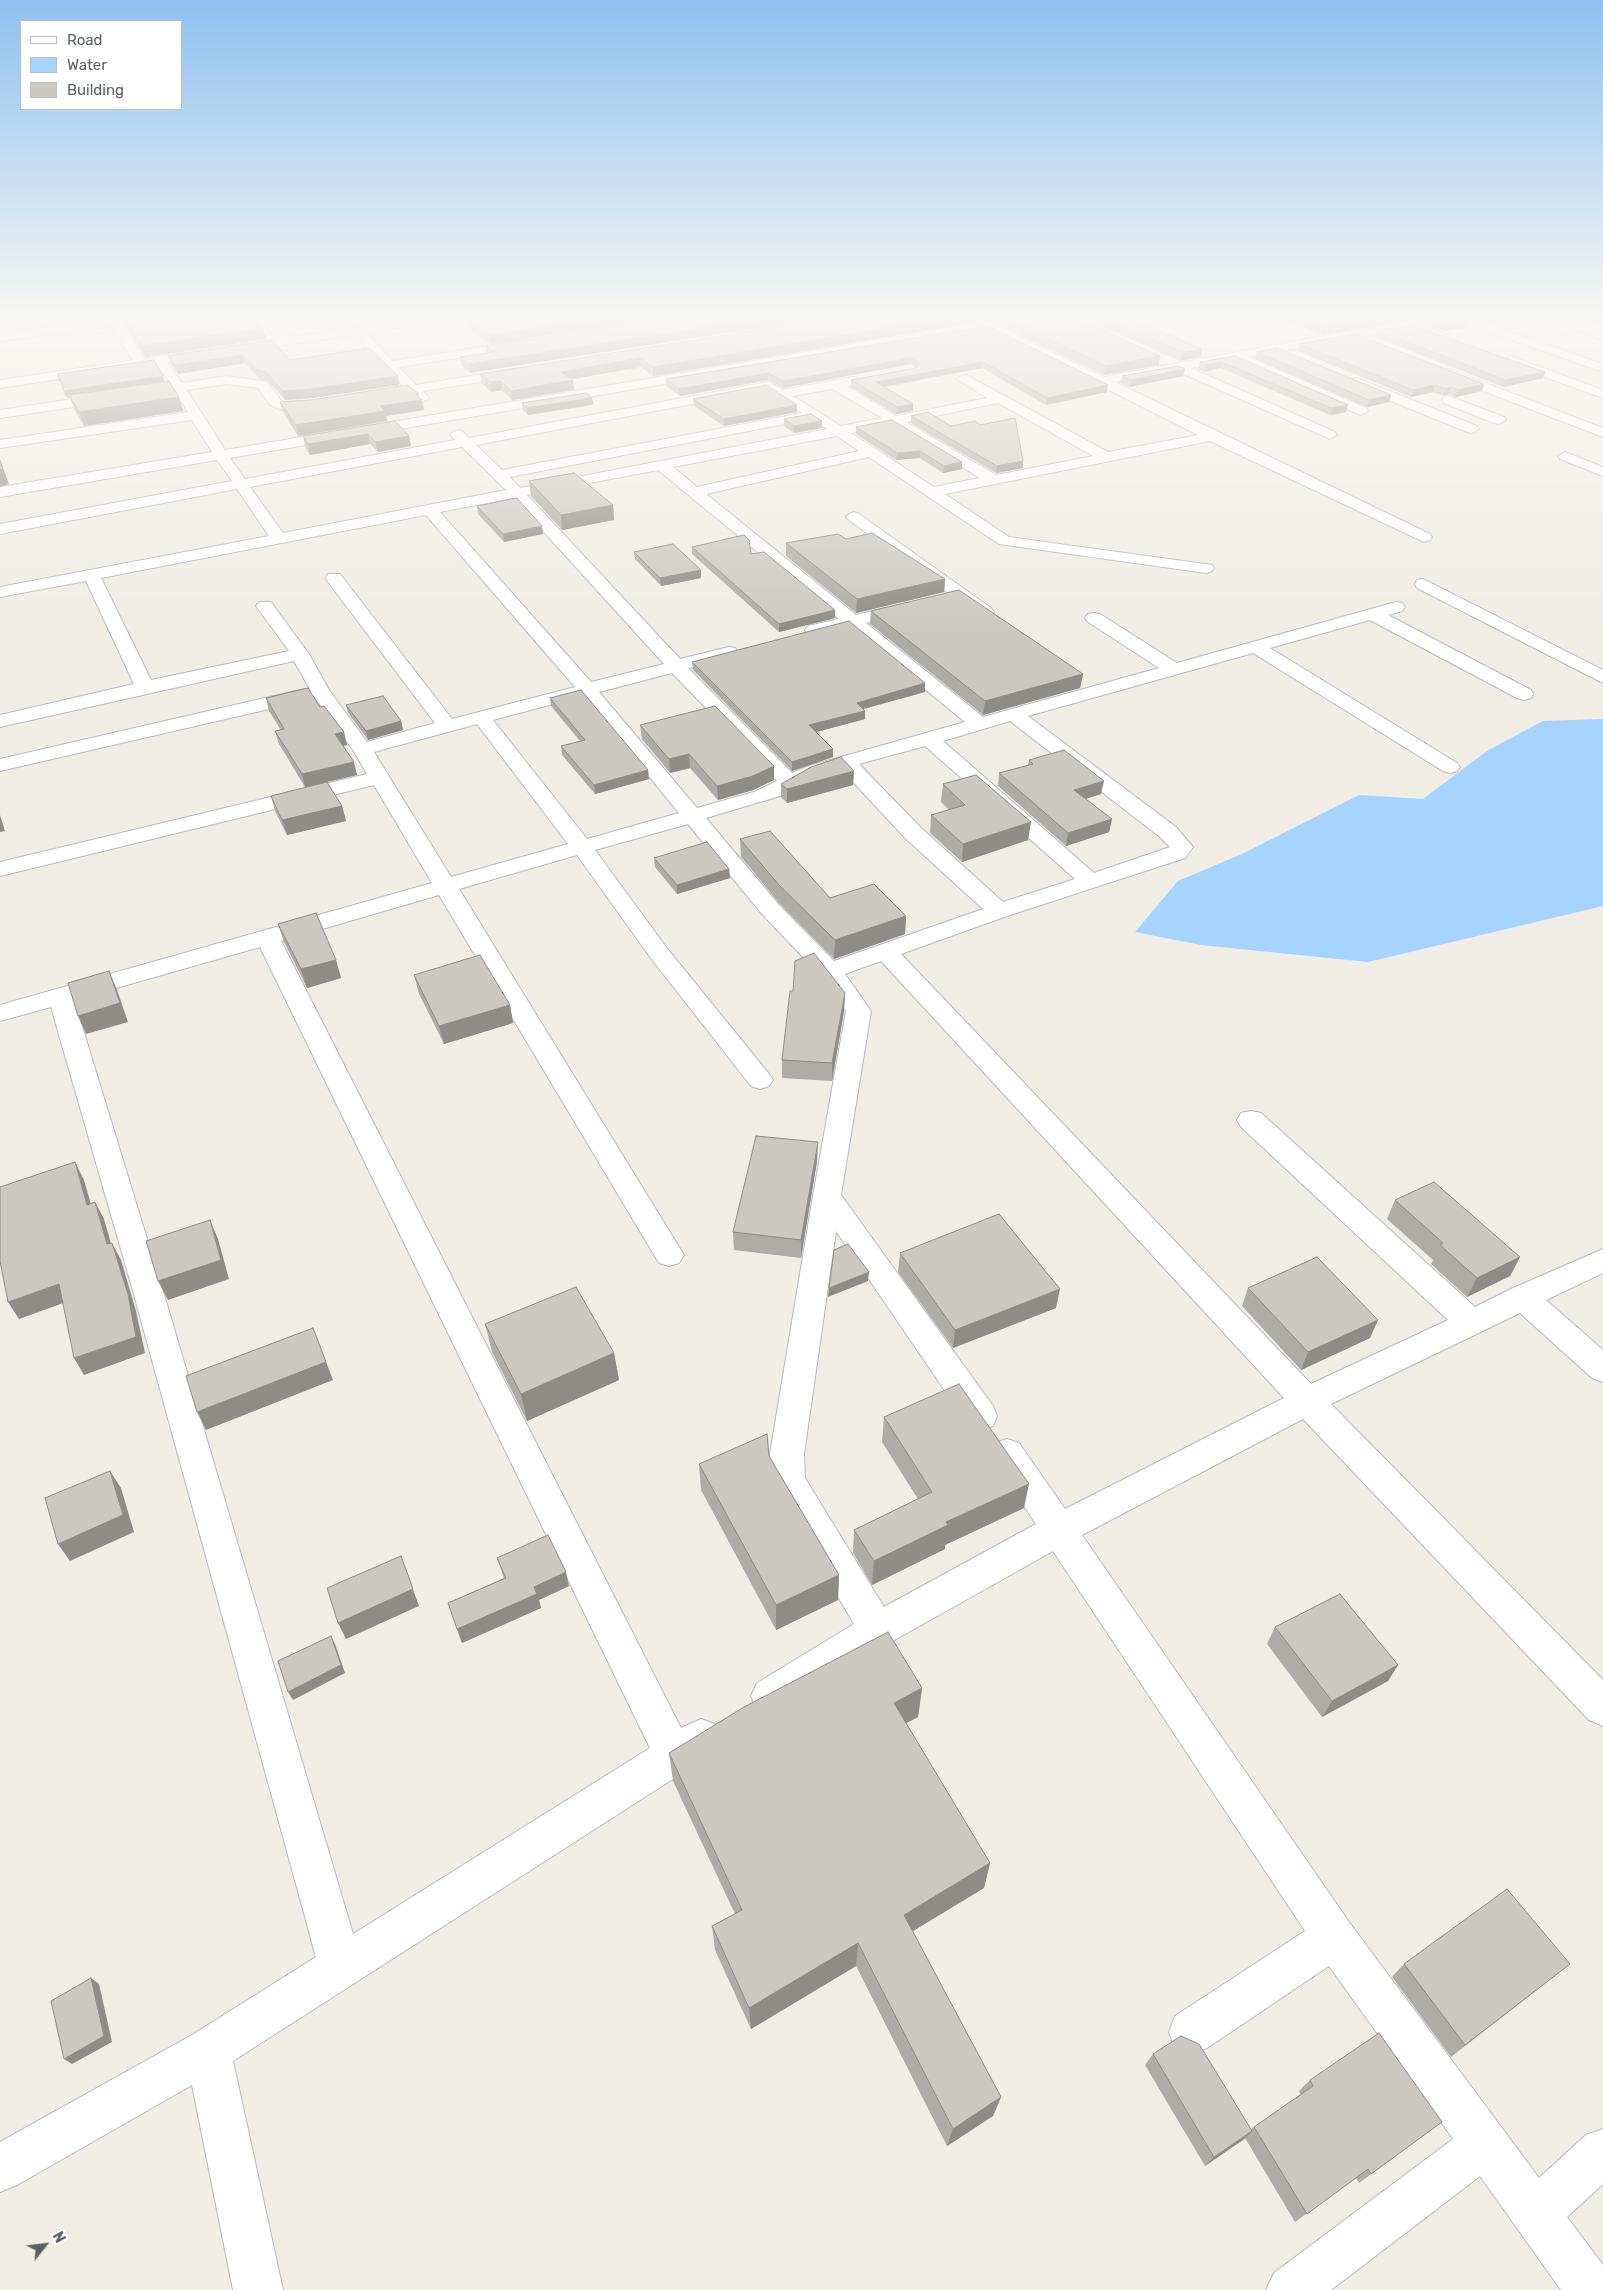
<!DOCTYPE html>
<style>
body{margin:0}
#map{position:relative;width:1603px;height:2290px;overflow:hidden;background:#efede4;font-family:Rubik,sans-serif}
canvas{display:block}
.legend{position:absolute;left:20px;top:20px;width:162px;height:90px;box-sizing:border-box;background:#fff;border:1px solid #bebfc1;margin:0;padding:6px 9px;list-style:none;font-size:15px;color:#5c6065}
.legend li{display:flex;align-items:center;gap:10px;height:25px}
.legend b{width:25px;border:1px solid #bebfc1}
.north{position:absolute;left:20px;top:2220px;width:50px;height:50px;-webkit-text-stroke:4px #fff;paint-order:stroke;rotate:61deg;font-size:14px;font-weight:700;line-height:20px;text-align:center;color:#5c6065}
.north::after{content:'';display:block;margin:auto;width:18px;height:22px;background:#5c6065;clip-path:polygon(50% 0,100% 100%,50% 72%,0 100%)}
</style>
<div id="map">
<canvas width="1603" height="2290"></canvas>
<ul class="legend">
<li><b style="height:6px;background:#fff"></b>Road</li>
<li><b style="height:14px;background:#a4d4ff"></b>Water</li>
<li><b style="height:14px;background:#cac8c1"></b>Building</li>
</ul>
<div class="north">N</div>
</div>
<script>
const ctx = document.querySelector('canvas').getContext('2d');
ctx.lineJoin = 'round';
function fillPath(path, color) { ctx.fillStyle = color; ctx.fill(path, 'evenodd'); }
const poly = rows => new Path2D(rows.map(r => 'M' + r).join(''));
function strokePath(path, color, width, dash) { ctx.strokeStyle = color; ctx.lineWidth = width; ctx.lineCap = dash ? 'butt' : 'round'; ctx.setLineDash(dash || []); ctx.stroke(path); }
const water = poly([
 [1603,719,1603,906,1368,962,1201,945,1135,932,1178,881,1242,854,1359,795,1423,799,1487,751,1543,721]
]);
const minor = poly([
 [104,314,116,314,118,318,150,314,180,314,174,317,122,324,147,364,141,368,137,367,111,326,0,341,0,333,107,319,104,314],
 [251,314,264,314,292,339,294,342,292,345,284,345,251,314],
 [324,314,336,314,352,330,357,327,361,328,393,361,524,340,530,344,524,348,399,367,416,385,519,368,525,372,519,376,423,391,429,398,422,402,417,401,410,393,376,399,371,398,369,395,371,392,404,387,353,334,348,337,344,336,324,314],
 [388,314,401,314,412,324,410,327,402,327,388,314],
 [649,314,663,314,734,360,728,364,724,363,649,314],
 [958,314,973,314,1104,377,1403,321,1420,323,1450,337,1444,341,1414,329,1403,329,1249,357,1366,408,1368,411,1361,415,1234,360,1191,368,1335,432,1337,435,1330,439,1177,371,1115,382,1430,534,1432,537,1430,540,1424,542,1210,441,945,494,1009,537,1212,565,1214,568,1212,571,1206,573,999,544,869,457,706,494,856,615,906,603,912,604,915,608,912,612,866,623,983,717,1159,668,1088,622,1085,618,1088,614,1094,613,1100,614,1177,663,1396,602,1402,603,1405,607,1402,611,1388,615,1531,690,1533,694,1531,698,1524,700,1517,698,1370,620,1270,648,1457,763,1460,767,1457,771,1450,773,1443,771,1253,653,1028,716,1176,827,1193,847,1185,858,1007,916,901,954,1311,1384,1448,1320,1241,1127,1237,1120,1241,1113,1251,1111,1261,1113,1475,1307,1511,1289,1603,1249,1603,1273,1546,1300,1603,1350,1603,1382,1592,1378,1520,1313,1331,1404,1603,1680,1603,1726,1589,1720,1303,1419,1082,1535,1349,1922,1539,2178,1586,2135,1603,2129,1603,2184,1567,2217,1603,2265,1603,2290,1561,2290,1480,2176,1331,2290,1266,2290,1274,2273,1453,2139,1329,1966,1207,2048,1191,2054,1175,2048,1169,2032,1175,2016,1305,1931,1053,1551,891,1642,783,1709,770,1715,757,1709,751,1696,757,1683,854,1624,776,1491,771,1481,770,1454,813,1196,846,1011,821,976,762,914,688,824,595,850,666,947,769,1074,773,1080,769,1086,760,1089,751,1086,650,957,577,855,459,889,679,1247,684,1255,679,1263,669,1266,659,1263,439,895,281,941,681,1728,701,1719,715,1724,720,1738,715,1752,233,2061,283,2290,233,2290,192,2085,17,2185,0,2192,0,2142,192,2035,316,1957,133,1291,51,1007,0,1021,0,1005,432,883,374,785,0,876,0,862,367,774,353,750,313,695,311,699,304,701,0,771,0,759,304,689,311,691,294,661,0,727,0,715,134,684,86,581,0,597,0,587,269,536,237,489,0,534,0,524,232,481,217,460,0,497,0,487,212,452,192,420,0,448,0,440,188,412,175,392,0,418,0,410,171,384,154,361,160,357,164,358,182,383,226,376,262,381,267,382,280,399,284,402,319,400,326,404,319,408,282,410,270,405,258,388,226,384,187,390,225,450,854,344,860,348,858,351,230,458,245,479,455,440,450,434,457,430,462,431,469,438,768,382,783,390,853,377,858,378,859,381,858,384,847,386,896,416,987,398,957,379,963,375,968,376,1108,452,1198,435,958,314],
 [832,389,882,418,841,426,793,396,832,389],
 [766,390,802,413,502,470,476,445,766,390],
 [998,403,1093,456,996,475,906,422,998,403],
 [811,419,827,429,520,488,510,477,811,419],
 [892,425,980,478,934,487,851,433,892,425],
 [837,436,859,451,697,487,673,467,837,436],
 [462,447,506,490,283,533,250,487,462,447],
 [658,470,839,619,808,626,805,630,808,634,814,635,849,627,965,722,809,766,792,773,688,668,735,656,738,652,735,648,729,647,680,659,527,495,658,470],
 [513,498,664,664,591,682,440,512,513,498],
 [426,515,575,687,452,719,340,574,328,574,326,578,328,582,435,723,367,742,329,690,309,654,271,602,259,602,256,606,289,651,151,680,101,578,426,515],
 [672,673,777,781,754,792,697,808,599,692,672,673],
 [583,696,679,813,587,839,493,720,583,696],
 [1010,721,1160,837,1170,847,1094,873,943,741,1010,721],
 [477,724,568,844,451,877,374,752,477,724],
 [925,746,1075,879,1003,902,921,828,859,764,925,746],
 [841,769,905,838,983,909,834,961,778,904,706,818,780,796,810,779,841,769],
 [260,947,650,1748,353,1934,163,1291,74,1000,260,947],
 [881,961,1284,1398,1065,1509,1019,1443,1007,1439,995,1443,990,1453,995,1463,1036,1524,884,1607,805,1478,804,1454,836,1231,969,1426,981,1430,993,1426,997,1416,993,1406,841,1195,871,1011,845,974,881,961],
 [1543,314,1555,314,1603,332,1603,340,1551,321,1544,318,1543,314],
 [1467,317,1603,364,1603,372,1463,323,1461,321,1463,319,1467,317],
 [1510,356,1603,390,1603,398,1506,363,1504,360,1510,356],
 [1449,369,1603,428,1603,437,1444,376,1443,373,1444,370,1449,369],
 [1357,378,1477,426,1479,429,1472,433,1467,432,1352,385,1351,382,1352,379,1357,378],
 [1449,396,1504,417,1506,420,1499,424,1494,423,1444,403,1442,400,1444,397,1449,396],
 [1565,452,1603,467,1603,476,1560,459,1558,456,1565,452],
 [854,512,859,514,991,608,994,612,991,616,979,616,849,520,846,517,849,514,854,512],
 [1423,579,1603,670,1603,683,1417,588,1415,584,1417,580,1423,579]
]);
const tertiary = poly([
 [447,314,475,314,469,317,0,388,0,380,447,314]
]);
const wall = poly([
 [118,314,250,314,263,328,266,339,145,357,125,325,122,316,119,316],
 [457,314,689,314,490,344,458,320],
 [699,314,470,373,462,366,460,357,487,353,486,346],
 [977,314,1067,314,1159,365,1104,375],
 [1074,314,1119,314,1201,357,1180,361],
 [1268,314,1536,314,1489,323,1466,315,1471,318,1468,327,1445,331,1410,319,1322,335],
 [1568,314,1603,314,1603,325],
 [972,323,653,376,641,367,571,379,573,380,574,390,512,400,502,390,491,392,482,383,480,374],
 [988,326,1107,392,1046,405,982,368,885,387,913,411,896,414,851,387,851,380,916,368,911,364,783,388,768,380,680,396,666,386,666,379],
 [1377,330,1545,372,1543,378,1503,387,1375,337],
 [272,340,290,360,398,376,399,385,313,398,285,400,268,381,259,379,245,363,178,374,171,364,168,356],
 [1299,344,1482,391,1456,397,1449,394,1443,396,1433,392,1411,397,1298,351],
 [1257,352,1391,395,1389,402,1367,407,1255,359],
 [1235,356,1346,412,1330,415,1220,368,1205,372,1198,369,1200,362],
 [1185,369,1183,376,1130,387,1121,383,1122,376],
 [57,374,165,381,179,397,183,411,84,426,74,409,70,397,67,398,65,395,62,388,63,388,59,381],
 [418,393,424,410,386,416,387,421,298,436,283,412,280,402],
 [693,399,797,412,724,426,694,406],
 [522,403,593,404,585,406,528,415,523,410],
 [911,416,951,426,1023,461,1023,468,996,473,911,423],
 [784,419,822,421,822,428,794,433,784,426],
 [892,420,962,469,943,473,920,458,896,460,856,434,856,427],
 [395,421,409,436,411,446,378,452,370,444,310,455,305,447,303,436],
 [529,481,613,505,614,520,562,530,531,496],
 [477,506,543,534,504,542,478,514],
 [786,543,945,579,944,592,856,613,786,556],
 [692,547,751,554,835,618,779,632,692,554],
 [634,552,701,570,701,578,661,586,635,559],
 [871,611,1083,674,1080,688,983,715,870,624],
 [692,662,925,683,925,692,863,709,865,719,816,732,833,749,833,757,792,771,693,670],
 [266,698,320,707,344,732,347,745,343,746,357,775,305,787,279,744,275,731,281,730,269,711],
 [550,698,648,770,649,779,595,794,562,755,561,746,580,741,551,706],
 [346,705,401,721,403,730,368,740,348,713],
 [640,725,774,766,774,780,753,790,718,800,690,768,670,773,642,739],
 [1029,760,1101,794,1086,799,1112,819,1109,832,1066,846,998,786,999,773,1028,765],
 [854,771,853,785,787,803,781,797,781,784],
 [943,784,1028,840,962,862,930,833,931,815,949,810,941,802],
 [271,796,342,806,346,821,287,835,275,811],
 [740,839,830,898,906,916,905,934,834,959,779,903,741,857],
 [654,858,729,869,730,878,677,894,655,867],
 [278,924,336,960,341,978,307,988,284,942],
 [414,975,510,1005,513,1023,444,1044,419,994],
 [845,993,844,1011,832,1081,782,1078,782,1060],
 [817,1161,801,1258,734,1250,733,1232],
 [1395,1200,1520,1257,1510,1276,1467,1297,1431,1264,1433,1260,1387,1219],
 [900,1253,1056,1308,953,1348,898,1272],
 [1248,1288,1370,1338,1301,1370,1242,1306],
 [485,1324,614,1353,619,1380,527,1421,492,1352],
 [884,1417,1024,1508,945,1545,945,1549,872,1585,853,1553,854,1530,918,1499,882,1442],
 [769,1456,839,1575,838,1600,776,1630,701,1490,699,1464],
 [497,1558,569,1586,539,1600,541,1608,462,1643,448,1603,504,1578],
 [1275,1627,1398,1665,1388,1681,1322,1717,1267,1644],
 [922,1688,918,1717,906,1723,990,1863,984,1888,912,1931,1001,2097,993,2116,947,2146,856,1966,751,2029,715,1950,712,1926,735,1914,673,1781,669,1753],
 [1404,1964,1570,1964,1451,2057,1392,1977],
 [1153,2054,1251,2129,1301,2095,1299,2091,1310,2080,1442,2122,1359,2183,1356,2178,1295,2222,1245,2138,1205,2166,1145,2065]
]);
const shadedWall = poly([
 [118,314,137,314,119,316],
 [633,314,689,314,490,344,489,335],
 [794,314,848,314,470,373,469,364],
 [972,314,972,323,653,376,653,367],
 [1396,314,1411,314,1410,319,1322,335,1323,327],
 [1461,314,1467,314,1466,315,1471,318,1468,327,1445,331,1447,323],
 [1492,314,1536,314,1489,323],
 [263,328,266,339,145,357,142,346],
 [1202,349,1201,357,1180,361,1182,352],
 [243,355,245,363,178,374,175,365],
 [1160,356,1159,365,1104,375,1106,366],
 [640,358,641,367,562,381,561,372],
 [911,358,911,364,783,388,783,381],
 [983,362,982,368,876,388,876,382],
 [1221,362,1220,368,1205,372,1206,365],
 [1185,369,1183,376,1130,387,1131,380],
 [1545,372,1543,378,1503,387,1505,380],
 [768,373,768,380,680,396,679,389],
 [163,376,165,383,69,395,70,397,67,398,64,391],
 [398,376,399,385,313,398,285,400,282,391],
 [573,380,574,390,512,400,511,391],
 [501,381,502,390,491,392,490,382],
 [1484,384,1482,391,1456,397,1458,390],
 [1108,385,1107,392,1046,405,1047,398],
 [1435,385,1433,392,1411,397,1413,390],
 [1451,387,1449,394,1443,396,1445,389],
 [418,393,419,400,422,400,424,410,386,416,387,421,298,436,296,425,380,406],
 [1391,395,1389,402,1367,407,1369,400],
 [179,397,183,411,84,426,79,412],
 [592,397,593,404,585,406,528,415,527,408],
 [913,404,913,411,896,414,897,407],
 [797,405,797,412,724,426,724,419],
 [1348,405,1346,412,1330,415,1331,408],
 [822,421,822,428,794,433,794,426],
 [368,434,370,444,310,455,308,444],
 [409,436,411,446,378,452,375,442],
 [920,451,920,458,896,460,897,453],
 [0,460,9,484,0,487],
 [1023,461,1023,468,996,473,997,466],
 [962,462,962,469,943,473,944,466],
 [613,505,614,520,562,530,561,515],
 [542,526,543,534,504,542,503,534],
 [701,570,701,578,661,586,660,578],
 [945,579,944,592,856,613,857,599],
 [835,610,835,618,779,632,779,624],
 [1083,674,1080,688,983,715,985,701],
 [925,683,925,692,856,711,857,703],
 [865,711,865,719,809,734,809,725],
 [401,721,403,730,368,740,366,731],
 [344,732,347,745,338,747,335,734],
 [833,749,833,757,792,771,792,762],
 [689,754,690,768,670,773,669,759],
 [354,762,357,775,305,787,302,774],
 [774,766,774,780,753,790,718,800,717,786],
 [648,770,649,779,595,794,594,785],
 [854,771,853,785,787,803,787,789],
 [1104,781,1101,794,1072,803,1074,790],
 [342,806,346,821,287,835,282,820],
 [0,815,5,831,0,832],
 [1112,819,1109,832,1066,846,1068,833],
 [1031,822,1028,840,962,862,963,844],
 [729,869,730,878,677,894,677,885],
 [906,916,905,934,834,959,835,940],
 [336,960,341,978,307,988,301,969],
 [109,971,117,990,128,1022,86,1034,78,1016],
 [845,993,844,1011,832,1081,832,1063],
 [510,1005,513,1023,444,1044,439,1026],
 [818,1142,817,1161,801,1258,801,1240],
 [75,1162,84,1180,96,1222,87,1205],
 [95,1202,104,1219,116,1261,107,1244],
 [210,1220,218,1239,229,1279,168,1300,158,1281],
 [112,1243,121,1260,136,1311,145,1353,84,1375,74,1358],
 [1520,1257,1510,1276,1467,1297,1477,1278],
 [869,1272,868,1281,828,1297,829,1288],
 [59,1284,69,1301,19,1319,8,1302],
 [1060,1289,1056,1308,953,1348,955,1330],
 [1378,1320,1370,1338,1301,1370,1308,1352],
 [313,1328,333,1380,206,1430,197,1412],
 [614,1353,619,1380,527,1421,521,1394],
 [110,1471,121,1488,134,1532,70,1561,58,1544],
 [1029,1484,1024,1508,945,1545,945,1549,872,1585,874,1561,946,1522],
 [401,1556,419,1606,346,1639,338,1623],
 [566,1572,569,1586,539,1600,541,1608,462,1643,457,1629,534,1587],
 [839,1575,838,1600,776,1630,776,1605],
 [331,1636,335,1644,345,1673,293,1700,288,1692],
 [1398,1665,1388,1681,1322,1717,1332,1701],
 [922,1688,918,1717,891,1731,894,1703],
 [990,1863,984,1888,900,1939,904,1915],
 [858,1943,856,1966,751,2029,749,2008],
 [91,1978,99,1984,112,2042,72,2064,64,2059],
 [1001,2097,993,2116,947,2146,953,2129],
 [1252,2131,1243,2140,1205,2166,1214,2157]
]);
const building = poly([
 [133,314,250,314,263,328,142,346,122,315,133,314],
 [459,314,633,314,489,335,459,314],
 [699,314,794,314,469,364,460,357,493,352,486,346,699,314],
 [858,314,972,314,653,367,640,358,561,372,573,380,511,391,501,381,490,382,480,374,858,314],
 [995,314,1067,314,1160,356,1106,366,995,314],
 [1094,314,1119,314,1202,349,1182,352,1094,314],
 [1290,314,1396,314,1323,327,1290,314],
 [1420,314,1463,314,1471,318,1447,323,1420,314],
 [1596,314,1603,314,1603,316,1596,314],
 [1411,325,1545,372,1505,380,1377,330,1411,325],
 [988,326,1108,385,1047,398,983,362,876,382,913,404,897,407,851,380,916,368,919,363,911,358,783,381,768,373,679,389,666,379,988,326],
 [1355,334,1484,384,1458,390,1451,387,1445,389,1435,385,1413,390,1299,344,1355,334],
 [272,340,290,360,369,348,398,376,311,389,282,391,266,372,257,370,243,355,175,365,168,356,272,340],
 [1277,348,1391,395,1369,400,1257,352,1277,348],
 [1235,356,1348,405,1331,408,1221,362,1206,365,1200,362,1235,356],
 [154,360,163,376,64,391,62,388,64,387,57,374,154,360],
 [1178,366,1185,369,1131,380,1122,376,1178,366],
 [169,381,179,397,79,412,69,395,169,381],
 [407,385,418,393,416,394,422,400,380,406,385,411,296,425,280,402,311,400,407,385],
 [766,385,797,405,724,419,693,399,766,385],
 [586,393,592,397,585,399,527,408,522,403,586,393],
 [928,412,951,426,975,421,980,425,1015,418,1023,461,997,466,911,416,928,412],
 [811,414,822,421,794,426,784,419,811,414],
 [892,420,962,462,944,466,920,451,897,453,856,427,892,420],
 [395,421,409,436,375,442,368,434,308,444,303,436,395,421],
 [0,460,3,469,0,470,0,460],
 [574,473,613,505,561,515,529,481,574,473],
 [517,498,542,526,503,534,477,506,517,498],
 [872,533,945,579,857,599,786,543,838,534,846,539,872,533],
 [744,535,749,540,751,554,764,552,835,610,779,624,692,547,744,535],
 [673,544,701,570,660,578,634,552,673,544],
 [959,590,1083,674,985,701,871,611,959,590],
 [849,621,925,683,857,703,865,711,809,725,833,749,792,762,692,662,849,621],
 [308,688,320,707,324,706,344,732,335,734,354,762,302,774,275,731,284,729,266,698,308,688],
 [581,690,648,770,594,785,561,746,585,740,550,698,581,690],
 [383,696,401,721,366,731,346,705,383,696],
 [715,706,774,766,753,776,717,786,689,754,669,759,640,725,715,706],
 [1064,750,1104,781,1074,790,1112,819,1068,833,999,773,1033,764,1029,760,1064,750],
 [841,757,854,771,787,789,781,784,811,767,841,757],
 [976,775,1031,822,963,844,931,815,965,805,943,784,976,775],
 [327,782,342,806,282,820,271,796,327,782],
 [770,831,830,898,874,884,906,916,835,940,779,885,740,839,770,831],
 [707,842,729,869,677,885,654,858,707,842],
 [316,913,336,960,301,969,278,924,316,913],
 [814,953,845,993,832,1063,782,1060,790,991,793,991,795,961,814,953],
 [480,955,510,1005,439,1026,414,975,480,955],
 [109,971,120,1003,78,1016,68,983,109,971],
 [756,1136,818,1142,801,1240,733,1232,756,1136],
 [75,1162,87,1205,95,1202,107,1244,112,1243,128,1294,136,1337,74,1358,59,1284,8,1302,0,1261,0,1187,75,1162],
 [1434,1182,1520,1257,1477,1278,1440,1245,1443,1243,1395,1200,1434,1182],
 [999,1214,1060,1289,955,1330,900,1253,999,1214],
 [210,1220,221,1260,158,1281,146,1241,210,1220],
 [848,1244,869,1272,829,1288,834,1250,848,1244],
 [1317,1257,1378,1320,1308,1352,1248,1288,1317,1257],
 [576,1287,614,1353,521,1394,485,1324,576,1287],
 [313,1328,326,1362,197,1412,186,1376,313,1328],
 [959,1384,1029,1484,946,1522,948,1525,874,1561,854,1530,932,1492,884,1417,959,1384],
 [767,1434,769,1456,839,1575,776,1605,699,1464,767,1434],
 [110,1471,123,1515,58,1544,45,1498,110,1471],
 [548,1535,566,1572,534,1587,537,1594,457,1629,448,1603,506,1578,497,1558,548,1535],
 [401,1556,413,1589,338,1623,327,1588,401,1556],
 [1340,1594,1398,1665,1332,1701,1275,1627,1340,1594],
 [888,1632,922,1688,894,1703,990,1863,904,1915,1001,2097,953,2129,858,1943,749,2008,712,1926,742,1910,669,1753,744,1707,888,1632],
 [331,1636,341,1665,288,1692,278,1661,331,1636],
 [1507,1889,1570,1964,1465,2045,1404,1964,1507,1889],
 [91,1978,104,2036,64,2059,51,2001,91,1978],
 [1379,2033,1442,2122,1371,2174,1368,2169,1307,2214,1254,2127,1313,2086,1310,2080,1379,2033],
 [1181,2036,1199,2044,1252,2131,1214,2157,1153,2054,1181,2036]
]);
fillPath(water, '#a4d4ff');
strokePath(minor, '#b7babe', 2);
strokePath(tertiary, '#b7babe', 2);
fillPath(minor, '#fff');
fillPath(tertiary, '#fff');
fillPath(wall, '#aeaca6');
fillPath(shadedWall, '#8d8c87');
fillPath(building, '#cac8c1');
strokePath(building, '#8d8c87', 1);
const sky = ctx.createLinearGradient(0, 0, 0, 634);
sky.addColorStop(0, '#8dc1f1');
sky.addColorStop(0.5, '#f8f7f3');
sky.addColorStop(1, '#f8f7f300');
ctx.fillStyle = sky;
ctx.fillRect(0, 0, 1603, 634);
</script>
